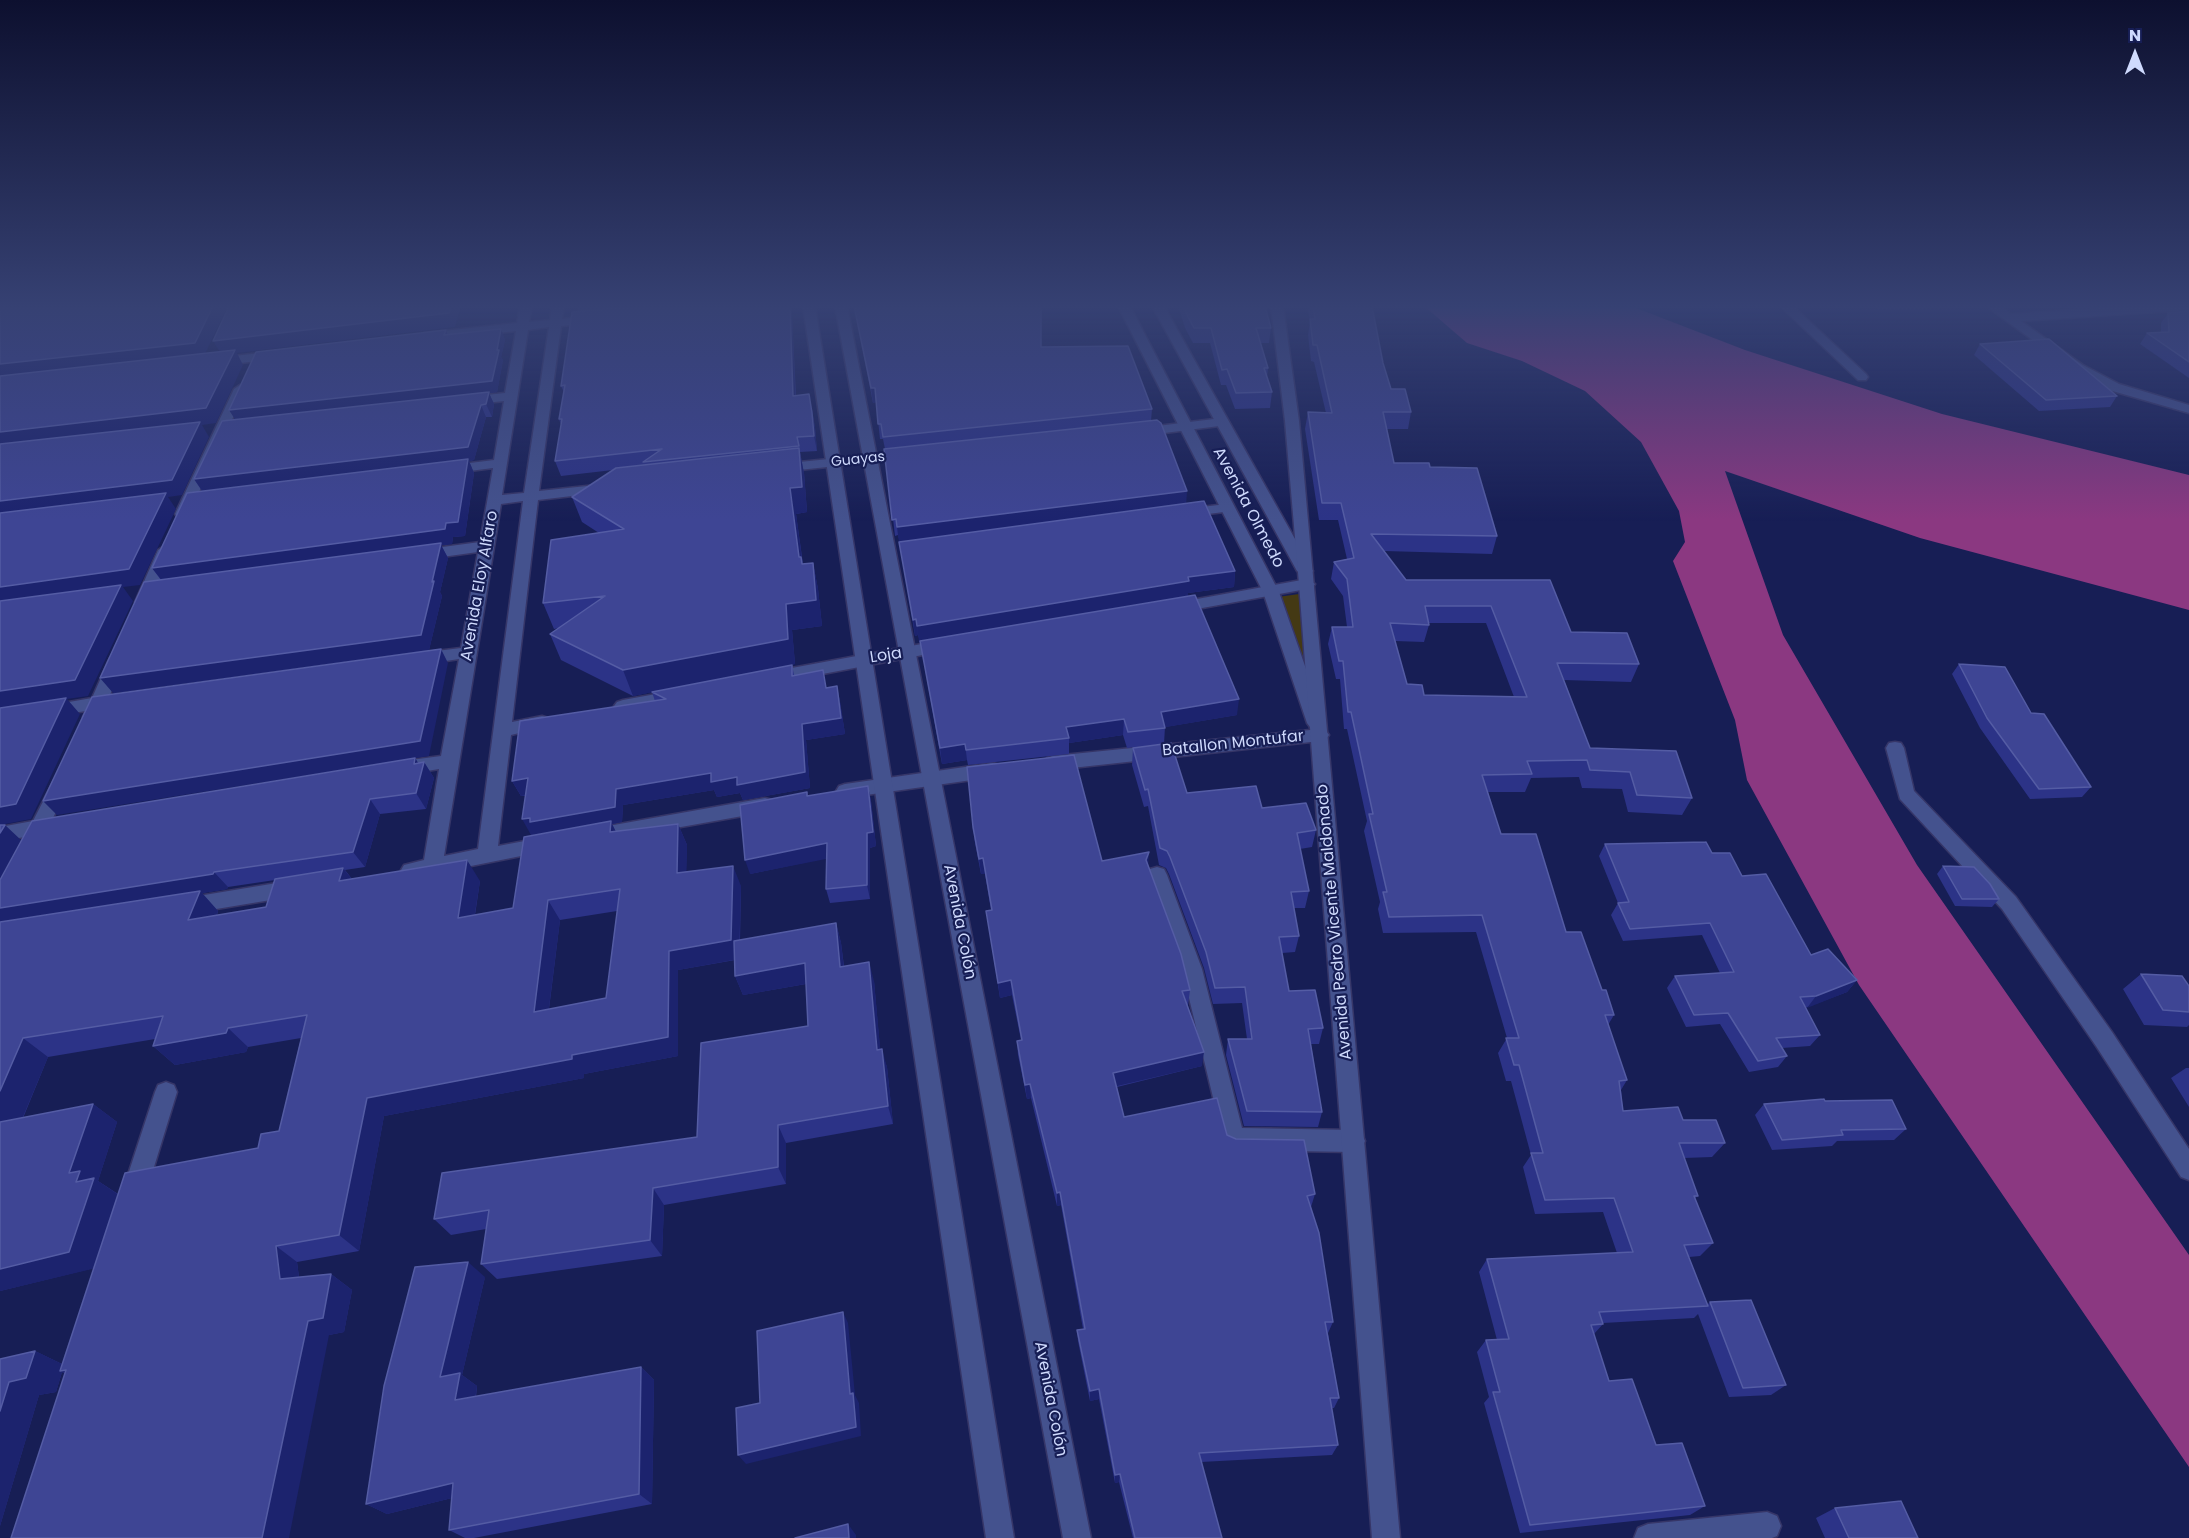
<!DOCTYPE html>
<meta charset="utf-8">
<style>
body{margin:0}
#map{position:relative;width:2189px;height:1538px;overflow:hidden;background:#171e55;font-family:Poppins,sans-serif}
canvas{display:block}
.north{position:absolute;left:2105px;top:24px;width:60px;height:60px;-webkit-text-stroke:4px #171e55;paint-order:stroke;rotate:0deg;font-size:16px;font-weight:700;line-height:24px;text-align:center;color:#cfdafd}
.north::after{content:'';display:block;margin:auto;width:21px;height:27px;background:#cfdafd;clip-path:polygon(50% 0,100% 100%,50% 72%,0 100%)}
</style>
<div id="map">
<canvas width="2189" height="1538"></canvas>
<div class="north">N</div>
</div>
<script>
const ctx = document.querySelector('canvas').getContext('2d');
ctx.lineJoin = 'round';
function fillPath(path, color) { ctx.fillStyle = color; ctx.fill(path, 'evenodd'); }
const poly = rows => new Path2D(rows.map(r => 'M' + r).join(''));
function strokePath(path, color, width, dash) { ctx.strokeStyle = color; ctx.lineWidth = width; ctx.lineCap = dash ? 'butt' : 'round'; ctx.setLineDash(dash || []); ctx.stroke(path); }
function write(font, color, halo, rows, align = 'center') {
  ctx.font = font + ' Poppins,sans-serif'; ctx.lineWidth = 4.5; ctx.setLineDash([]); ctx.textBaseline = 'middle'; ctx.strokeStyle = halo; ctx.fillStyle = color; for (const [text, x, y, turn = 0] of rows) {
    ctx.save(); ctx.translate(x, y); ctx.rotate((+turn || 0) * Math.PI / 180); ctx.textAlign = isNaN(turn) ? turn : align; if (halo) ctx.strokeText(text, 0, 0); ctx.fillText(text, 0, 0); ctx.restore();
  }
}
const green = poly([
 [1306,593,1309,683,1278,597]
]);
const water = poly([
 [1424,306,1631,306,1745,350,1942,414,2189,475,2189,610,1920,538,1725,471,1783,635,1917,865,2189,1255,2189,1467,1859,985,1747,780,1735,720,1673,561,1685,542,1679,511,1641,442,1585,391,1522,361,1467,343]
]);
const minor = poly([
 [520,306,532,306,529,322,550,320,552,306,564,306,562,319,593,315,599,319,593,323,561,326,539,491,606,484,613,488,606,492,538,500,512,722,542,716,548,718,551,722,548,726,511,735,498,846,546,837,553,839,556,844,553,849,546,851,411,878,404,875,401,870,404,865,424,860,439,769,403,775,397,773,394,768,397,763,403,761,441,756,459,659,420,665,414,663,412,659,414,655,420,653,461,648,478,552,420,560,412,555,420,550,480,542,493,468,446,474,439,470,446,466,494,460,504,401,467,405,460,401,467,397,505,393,516,331,424,341,418,337,424,333,517,323,520,306],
 [549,327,524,493,502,495,528,330,549,327],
 [523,501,478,849,444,856,501,504,523,501],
 [1780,306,1793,306,1866,374,1868,377,1866,380,1858,380,1780,306],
 [1986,306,2000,306,2011,314,2135,306,2189,306,2189,310,2021,321,2083,365,2119,384,2189,405,2189,413,2109,390,2075,371,1986,306],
 [278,351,282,352,284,355,282,358,216,366,210,362,216,358,278,351],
 [240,385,246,389,189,514,187,517,177,517,175,514,234,389,240,385],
 [1222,418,1227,419,1229,422,1227,425,1141,436,1134,432,1141,428,1222,418],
 [907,451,912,452,914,455,912,458,780,472,773,468,780,464,907,451],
 [1227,504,1232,505,1234,508,1232,511,1184,517,1177,513,1184,509,1227,504],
 [166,545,174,550,151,602,149,606,137,606,135,602,158,550,166,545],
 [1307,579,1315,584,1312,588,1175,613,1167,608,1175,603,1307,579],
 [943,640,949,642,951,646,949,650,770,684,764,682,762,678,764,674,770,672,943,640],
 [116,656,122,658,124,662,109,697,116,702,113,706,104,708,98,721,92,723,86,721,83,717,86,711,52,716,46,714,43,710,46,706,92,698,108,662,110,658,116,656],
 [678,690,684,692,687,696,684,700,623,712,617,710,614,706,617,702,623,700,678,690],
 [1320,729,1326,731,1329,735,1326,739,1320,741,1053,770,1047,768,1044,763,1047,758,1053,756,1320,729],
 [1895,742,1901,743,1904,748,1914,791,2016,897,2112,1032,2189,1149,2189,1180,2181,1177,2096,1046,2002,909,1900,799,1886,748,1889,743,1895,742],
 [993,763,999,765,1002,770,999,775,993,777,845,798,839,796,836,791,839,786,845,784,993,763],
 [60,778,66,780,69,785,52,820,56,826,54,831,46,833,40,846,33,848,26,846,24,841,25,837,0,841,0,827,33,821,54,780,60,778],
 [765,798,772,800,774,805,772,810,765,812,597,842,590,840,588,835,590,830,597,828,765,798],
 [1157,867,1164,869,1167,875,1202,969,1242,1128,1353,1130,1361,1133,1365,1141,1361,1149,1353,1152,1233,1150,1225,1147,1182,969,1147,875,1150,869,1157,867],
 [295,880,302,882,305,888,302,894,295,896,186,914,179,912,176,906,179,900,186,898,295,880],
 [166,1082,174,1085,177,1092,146,1193,142,1201,134,1205,126,1201,122,1193,155,1092,158,1085,166,1082],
 [1767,1512,1777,1516,1781,1526,1777,1536,1772,1538,1634,1538,1638,1528,1648,1524,1767,1512]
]);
const tertiary = poly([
 [803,306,815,306,1014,1538,986,1538,803,306],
 [835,306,847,306,1091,1538,1063,1538,835,306],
 [1118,306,1130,306,1279,592,1325,723,1322,727,1316,729,1310,727,1307,723,1263,592,1118,306],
 [1152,306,1164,306,1313,571,1310,574,1305,576,1297,571,1152,306]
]);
const secondary = poly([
 [1271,306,1283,306,1299,421,1400,1538,1372,1538,1299,584,1285,421,1271,306]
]);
const wall = poly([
 [576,306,791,306,792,314,796,396,812,409,815,428,817,451,800,452,804,473,807,512,796,514,803,564,813,563,818,589,822,626,792,630,795,664,745,674,792,665,794,675,827,688,837,686,840,702,845,734,806,740,810,788,743,800,740,793,717,797,714,790,623,805,622,822,612,824,616,832,678,824,687,845,686,872,741,886,740,940,836,923,841,943,844,966,874,981,880,1049,887,1067,893,1124,786,1143,786,1184,664,1205,662,1256,497,1279,481,1264,486,1229,451,1235,434,1219,697,1137,808,1026,806,984,743,995,735,976,735,960,678,970,678,1056,584,1074,584,1078,384,1116,359,1251,297,1262,299,1277,331,1274,352,1290,344,1332,329,1335,65,1374,62,1372,56,1392,39,1395,0,1526,0,1359,35,1351,62,1364,94,1268,0,1291,0,880,415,758,418,763,424,762,434,778,426,809,380,814,365,867,345,870,352,879,480,881,475,915,513,908,536,834,531,835,525,796,521,796,512,781,655,701,652,692,633,696,561,660,550,634,559,628,554,629,543,603,599,533,582,522,572,497,613,470,561,476,555,461,561,425,559,419,564,392,561,386,578,311],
 [275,880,266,907,217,915,218,911,202,893,227,889,228,887],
 [617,911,606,998,549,1009,560,920],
 [301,1038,279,1131,258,1148,118,1194,98,1181,117,1122,93,1104,23,1118,48,1057,155,1039,153,1046,175,1065,246,1052,248,1047],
 [854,306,1042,306,1041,347,1152,409,1151,421,1186,504,1235,571,1234,587,1188,593,1188,596,1237,715,1165,727,1164,744,1127,748,1123,735,1069,743,1069,754,968,765,967,760,942,764,920,641,918,635,915,636,900,543,898,535,895,536,885,449,883,439,880,439,876,402,873,403],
 [1178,306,1265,306,1271,328,1269,343,1261,343,1268,368,1267,377,1272,392,1270,408,1235,409,1226,385,1221,385,1210,343,1193,343,1185,328],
 [1307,306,1372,306,1383,363,1391,389,1411,412,1408,429,1387,429,1394,463,1430,467,1497,536,1492,554,1384,551,1406,580,1550,580,1571,632,1639,664,1631,682,1564,680,1590,748,1692,798,1682,815,1628,812,1622,789,1582,788,1579,777,1531,778,1525,792,1488,792,1501,834,1566,932,1602,990,1614,1015,1608,1025,1627,1080,1621,1090,1623,1111,1683,1120,1725,1143,1712,1157,1684,1158,1698,1196,1695,1198,1713,1243,1700,1256,1689,1257,1707,1305,1710,1302,1786,1385,1771,1395,1729,1397,1698,1314,1694,1318,1603,1323,1603,1324,1594,1334,1609,1381,1656,1445,1705,1506,1690,1515,1520,1533,1484,1403,1489,1397,1477,1352,1486,1340,1497,1340,1479,1272,1487,1259,1617,1253,1603,1212,1535,1214,1523,1167,1531,1155,1511,1081,1506,1081,1498,1053,1507,1038,1476,932,1383,933,1378,909,1380,902,1364,831,1367,821,1347,729,1344,729,1340,679,1336,679,1328,644,1332,627,1347,627,1343,596,1331,579,1334,562,1347,559,1338,520,1319,520,1305,429,1308,412,1326,413,1314,362,1311,361,1308,335,1310,321],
 [1428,623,1486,623,1514,697,1424,695,1407,684,1395,641,1424,642,1429,625],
 [1876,306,1986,306,1985,308,1879,309],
 [2004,306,2075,306,2074,308,2006,308],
 [2189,311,2189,378,2140,344,2147,333,2161,332,2161,323,2168,313],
 [501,329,505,340,501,357,503,360,497,392,489,393,494,404,492,417,486,417,474,460,469,461,474,473,465,536,453,537,452,544,441,545,448,558,440,592,442,596,429,650,113,693,161,580,152,568,202,491,194,479,235,420,446,330,448,335],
 [1980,344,2117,396,2110,407,2039,411,1974,355],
 [1959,664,2031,713,2091,787,2082,797,2030,799,1980,728,1952,674],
 [1133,748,1187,793,1262,808,1316,830,1312,847,1300,849,1309,891,1305,908,1294,908,1299,936,1295,952,1282,953,1289,991,1323,1028,1319,1044,1311,1044,1322,1112,1318,1127,1244,1126,1226,1055,1228,1039,1247,1039,1242,1003,1213,1004,1204,968,1169,874,1166,868,1159,865,1148,806,1144,807,1132,765],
 [868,786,871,801,876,846,870,848,870,899,830,903,826,889,827,858,750,874,807,792,808,796],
 [973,827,1102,861,1148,866,1190,990,1188,1005,1187,1005,1202,1066,1117,1087,1124,1117,1227,1135,1315,1194,1311,1207,1333,1322,1328,1333,1339,1398,1334,1408,1331,1408,1338,1445,1332,1455,1201,1462,1222,1538,1133,1538,1119,1482,1115,1483,1099,1399,1090,1401,1078,1341,1077,1330,1083,1329,1061,1205,1057,1206,1031,1098,1027,1099,1018,1055,1017,1041,1021,1040,1012,995,1000,998,986,911,991,910,985,874,981,874,975,843],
 [1605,844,1712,853,1742,876,1811,955,1857,980,1847,992,1805,1008,1820,1035,1810,1046,1782,1048,1787,1056,1778,1067,1749,1072,1720,1024,1686,1027,1667,988,1675,976,1720,973,1702,935,1623,941,1611,915,1618,903,1599,856],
 [1943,866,1999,899,1992,907,1955,906,1937,874],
 [2141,974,2189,986,2189,1025,2187,1027,2144,1025,2123,989],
 [2186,1068,2189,1068,2189,1107,2171,1078],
 [1825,1101,1906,1129,1894,1140,1837,1141,1832,1146,1772,1150,1755,1115,1764,1104],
 [485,1277,462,1375,477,1386,476,1397,641,1367,654,1380,652,1504,474,1538,465,1538,449,1530,452,1498,387,1514,366,1504],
 [1835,1508,1918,1538,1825,1538,1816,1518]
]);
const shadedWall = poly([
 [213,306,228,306,203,358,0,380,0,364],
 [451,306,461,306,455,327,237,353,243,365,216,423,202,425,209,437,182,495,168,497,176,509,140,585,123,587,133,601,88,696,67,699,80,714,31,819,0,825,0,432,222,355,213,341],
 [790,306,791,306,792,314,796,411,793,396],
 [501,329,505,340,501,357,503,360,497,392,489,393,494,404,492,417,486,404,236,421,229,410,497,350],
 [871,388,875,388,877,402,873,403],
 [809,394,815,428,817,451,814,436],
 [481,405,486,417,474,460,469,461,474,473,465,536,453,537,452,544,441,545,448,558,440,592,442,596,429,650,113,693,100,678,163,582,152,568,446,523,203,492,194,479],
 [799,448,804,473,807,512,796,514,802,559,801,557,807,582,799,557,790,488],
 [1187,491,1186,507,899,543,897,527],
 [813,563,818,589,822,626,792,630,795,664,633,696,623,670,786,604],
 [1235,571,1234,587,1188,593,1188,597,919,642,917,626,1188,577],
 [916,619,918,635,915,636,913,620],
 [441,649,448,663,429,756,57,815,43,801],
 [837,686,840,702,845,734,806,740,810,788,743,800,740,793,717,797,714,790,623,805,622,822,612,824,621,842,536,834,531,835,522,819,616,789,802,724],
 [1239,699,1237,715,1160,728,1161,712],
 [1124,719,1123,735,1069,743,1069,738,1066,727],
 [965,744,967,760,942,764,940,748],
 [415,758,422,769,424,762,434,778,426,809,416,793,414,764],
 [528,778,536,794,521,796,512,781],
 [868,786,871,801,876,846,870,848,870,899,867,885],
 [370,799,380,814,365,867,353,852],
 [678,824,687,845,686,894,677,873],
 [5,825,21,840,0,879,0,833],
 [827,843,831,858,750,874,745,860],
 [1149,852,1148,868,1146,860],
 [983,858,985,874,981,874,979,859],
 [467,860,480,881,471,938,458,918],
 [733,866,741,886,739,959,678,970,678,1056,584,1074,584,1078,384,1116,359,1251,339,1235,367,1098,572,1055,669,951],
 [343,868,359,888,339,881],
 [214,872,228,887,227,889,202,893,218,911,207,940,0,926,0,908],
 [548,900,560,920,546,1031,534,1012],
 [836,923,841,943,846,986,840,967],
 [869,962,874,981,882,1068,877,1050],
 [805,963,811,983,743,995,735,976],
 [1011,980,1012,995,1000,998,998,983],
 [1857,980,1847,992,1807,1008,1816,996],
 [228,1028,248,1047,246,1052,175,1065,153,1046],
 [23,1038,48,1057,12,1143,0,1135,0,1091],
 [882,1049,887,1067,893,1124,888,1106],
 [1204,1052,1202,1066,1113,1087,1113,1073],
 [1030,1084,1031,1098,1027,1099,1025,1085],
 [93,1104,117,1122,98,1181,119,1195,96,1268,0,1291,0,1269,76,1182,69,1173],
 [778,1125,786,1143,786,1184,778,1167],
 [653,1188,664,1205,662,1256,650,1240],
 [1060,1192,1061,1205,1057,1206,1057,1193],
 [276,1246,297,1262,301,1294,280,1279],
 [468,1262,485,1277,462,1375,477,1386,473,1413,455,1400,440,1377],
 [331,1274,352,1290,344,1332,329,1335,289,1538,262,1538,308,1321],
 [843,1312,848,1323,855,1395,859,1403,861,1436,746,1464,738,1455,850,1394],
 [35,1351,64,1365,66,1370,89,1385,62,1372,56,1392,39,1395,0,1526,0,1411,9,1382],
 [641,1367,654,1380,652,1504,639,1494],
 [1099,1389,1099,1399,1090,1401,1090,1391],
 [1120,1474,1119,1482,1115,1483,1115,1475],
 [453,1483,472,1493,387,1514,366,1504],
 [848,1524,856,1535,856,1538,849,1538]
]);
const building = poly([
 [4,306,213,306,195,343,0,364,0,307,4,306],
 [229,306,451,306,449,313,213,341,229,306],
 [643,306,790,306,793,396,809,394,812,413,814,436,797,437,799,446,643,462,662,449,555,461,562,419,559,419,565,385,561,386,572,312,643,306],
 [854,306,1041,306,1041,347,1128,346,1152,409,883,437,881,424,878,424,875,388,871,388,854,306],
 [1184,306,1265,306,1271,328,1256,328,1268,368,1264,368,1272,392,1236,393,1227,369,1222,370,1211,328,1194,328,1186,313,1184,306],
 [1313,306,1372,306,1383,363,1391,389,1405,389,1411,412,1383,412,1394,463,1429,463,1430,467,1477,468,1497,536,1371,534,1406,580,1550,580,1571,632,1627,633,1639,664,1557,663,1590,748,1676,751,1692,798,1637,795,1630,772,1590,770,1587,760,1527,761,1532,774,1482,775,1501,834,1536,834,1566,932,1581,932,1602,990,1606,990,1614,1015,1605,1015,1627,1080,1619,1081,1623,1111,1678,1107,1683,1120,1716,1120,1725,1143,1679,1143,1698,1196,1694,1196,1713,1243,1684,1245,1708,1306,1599,1312,1603,1324,1591,1325,1609,1381,1632,1379,1656,1445,1682,1443,1705,1506,1530,1525,1493,1392,1500,1392,1486,1340,1509,1339,1487,1259,1633,1252,1614,1198,1545,1200,1531,1153,1543,1153,1519,1065,1514,1065,1506,1038,1519,1038,1482,915,1389,917,1383,892,1387,892,1369,814,1373,814,1351,712,1348,712,1343,661,1339,661,1332,627,1353,627,1347,579,1334,562,1354,558,1341,503,1322,503,1308,412,1332,413,1317,345,1313,345,1310,319,1315,319,1313,306],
 [1425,606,1491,606,1527,697,1424,695,1422,685,1407,684,1390,623,1429,625,1425,606],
 [2189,311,2189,362,2147,333,2169,332,2168,313,2189,311],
 [501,329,497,350,499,350,492,381,229,410,256,352,446,330,444,335,501,329],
 [2049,339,2117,396,2046,400,1980,344,2049,339],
 [235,350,206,408,0,432,0,376,235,350],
 [489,392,486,404,481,405,468,447,194,479,222,421,489,392],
 [1157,420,1161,423,1187,491,897,527,896,519,892,520,884,449,1157,420],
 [200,422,172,480,0,501,0,444,200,422],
 [799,448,802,487,790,488,799,557,801,557,802,564,813,563,816,600,786,604,788,639,623,670,550,634,605,596,543,603,551,540,624,529,572,497,616,468,799,448],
 [468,459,458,522,446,523,445,529,152,568,187,493,468,459],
 [166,493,129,569,0,587,0,513,166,493],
 [1204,501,1235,571,1188,577,1189,581,917,626,916,619,913,620,899,542,1204,501],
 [441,543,432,582,434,581,421,635,100,678,144,582,441,543],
 [121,585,75,680,0,691,0,601,121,585],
 [1195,595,1239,699,1161,712,1165,728,1128,732,1124,719,1066,727,1069,738,966,750,965,744,940,748,920,641,1195,595],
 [441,649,420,741,43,801,92,697,441,649],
 [1959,664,2005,667,2031,713,2044,714,2091,787,2039,789,1987,718,1959,664],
 [792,665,792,676,823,670,826,688,837,686,841,718,802,724,805,772,737,785,737,777,711,782,711,773,616,789,615,807,530,822,530,818,522,819,528,778,512,781,520,721,666,699,652,692,792,665],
 [66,698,16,804,0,807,0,708,66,698],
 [1171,743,1187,793,1256,786,1262,808,1306,803,1316,830,1297,833,1309,891,1291,892,1299,936,1279,937,1289,991,1315,990,1323,1028,1308,1029,1322,1112,1247,1111,1228,1039,1252,1039,1245,987,1215,988,1206,952,1170,857,1167,851,1160,848,1148,789,1145,790,1133,748,1171,743],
 [1074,755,1102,861,1149,852,1146,860,1181,954,1190,990,1182,991,1204,1052,1113,1073,1124,1117,1217,1098,1227,1135,1236,1139,1304,1140,1315,1194,1307,1196,1319,1233,1333,1322,1325,1322,1339,1398,1330,1398,1338,1445,1199,1453,1222,1538,1135,1538,1120,1474,1115,1475,1099,1389,1090,1391,1077,1330,1085,1329,1060,1192,1057,1193,1030,1084,1025,1085,1017,1041,1022,1040,1011,980,998,983,986,911,992,910,983,858,979,859,973,827,967,767,1074,755],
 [415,758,414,764,424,762,416,793,370,799,353,852,214,872,213,874,0,908,0,880,32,821,415,758],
 [868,786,873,832,867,833,867,885,826,889,827,843,745,860,740,805,807,792,807,796,868,786],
 [611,821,610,832,678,824,677,873,733,866,731,940,669,951,668,1037,572,1055,572,1059,367,1098,339,1235,276,1246,280,1279,331,1274,323,1318,308,1321,262,1538,11,1538,66,1370,60,1371,125,1173,258,1148,261,1134,279,1131,307,1015,228,1028,226,1033,153,1046,163,1016,23,1038,0,1091,0,922,200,891,188,920,266,907,275,879,343,868,339,881,467,860,458,918,513,908,524,837,611,821],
 [620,889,606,998,534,1012,548,900,620,889],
 [0,825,5,825,0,833,0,825],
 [1706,842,1712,853,1730,853,1742,876,1766,874,1811,955,1828,949,1857,980,1816,996,1800,997,1820,1035,1776,1038,1787,1056,1758,1061,1728,1013,1694,1015,1675,976,1734,972,1710,923,1630,929,1618,903,1629,902,1605,844,1706,842],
 [1943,866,1974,867,1990,884,1999,899,1962,899,1943,866],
 [836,923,840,967,869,962,877,1050,882,1049,888,1106,778,1125,778,1167,653,1188,650,1240,481,1264,489,1210,434,1219,442,1173,697,1137,701,1043,808,1026,805,963,735,976,734,941,836,923],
 [2141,974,2182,976,2189,986,2189,1012,2163,1010,2141,974],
 [1824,1099,1825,1101,1892,1100,1906,1129,1841,1130,1843,1135,1782,1140,1764,1104,1824,1099],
 [93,1104,69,1173,80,1171,76,1182,94,1178,69,1252,0,1269,0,1122,93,1104],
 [468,1262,440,1377,460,1373,455,1400,641,1367,639,1494,449,1530,453,1483,366,1504,384,1386,415,1267,468,1262],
 [1751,1300,1786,1385,1743,1388,1710,1302,1751,1300],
 [843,1312,850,1394,853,1393,856,1427,738,1455,736,1408,760,1403,757,1331,843,1312],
 [35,1351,26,1378,9,1382,0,1411,0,1359,35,1351],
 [1901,1501,1918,1538,1849,1538,1835,1508,1901,1501],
 [848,1524,849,1538,795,1538,848,1524]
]);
const farStreetnames = [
 ["Guayas",858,460,-6]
];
const streetNames = [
 ["Avenida Olmedo",1248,508,62],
 ["Avenida Eloy Alfaro",480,586,-80],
 ["Loja",886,656,-9],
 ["Batallon Montufar",1233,744,-6],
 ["Avenida Colón",959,922,79],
 ["Avenida Pedro Vicente Maldonado",1335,922,-95],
 ["Avenida Colón",1050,1399,79]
];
fillPath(green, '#443914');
fillPath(water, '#8b3881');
strokePath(minor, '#363668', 3);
strokePath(tertiary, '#363668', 3);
strokePath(secondary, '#363668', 3);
fillPath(minor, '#44528e');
fillPath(tertiary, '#44528e');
fillPath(secondary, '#44528e');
fillPath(wall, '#2c3387');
fillPath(shadedWall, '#1c236e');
fillPath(building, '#3e4594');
strokePath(building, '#545ca4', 1.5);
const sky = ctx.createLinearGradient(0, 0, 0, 521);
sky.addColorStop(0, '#0d102f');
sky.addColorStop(0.59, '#364173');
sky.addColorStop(1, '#36417300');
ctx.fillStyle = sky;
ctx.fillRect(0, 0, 2189, 521);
write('14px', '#cfdafd', '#171e55', farStreetnames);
write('16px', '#cfdafd', '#171e55', streetNames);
</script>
